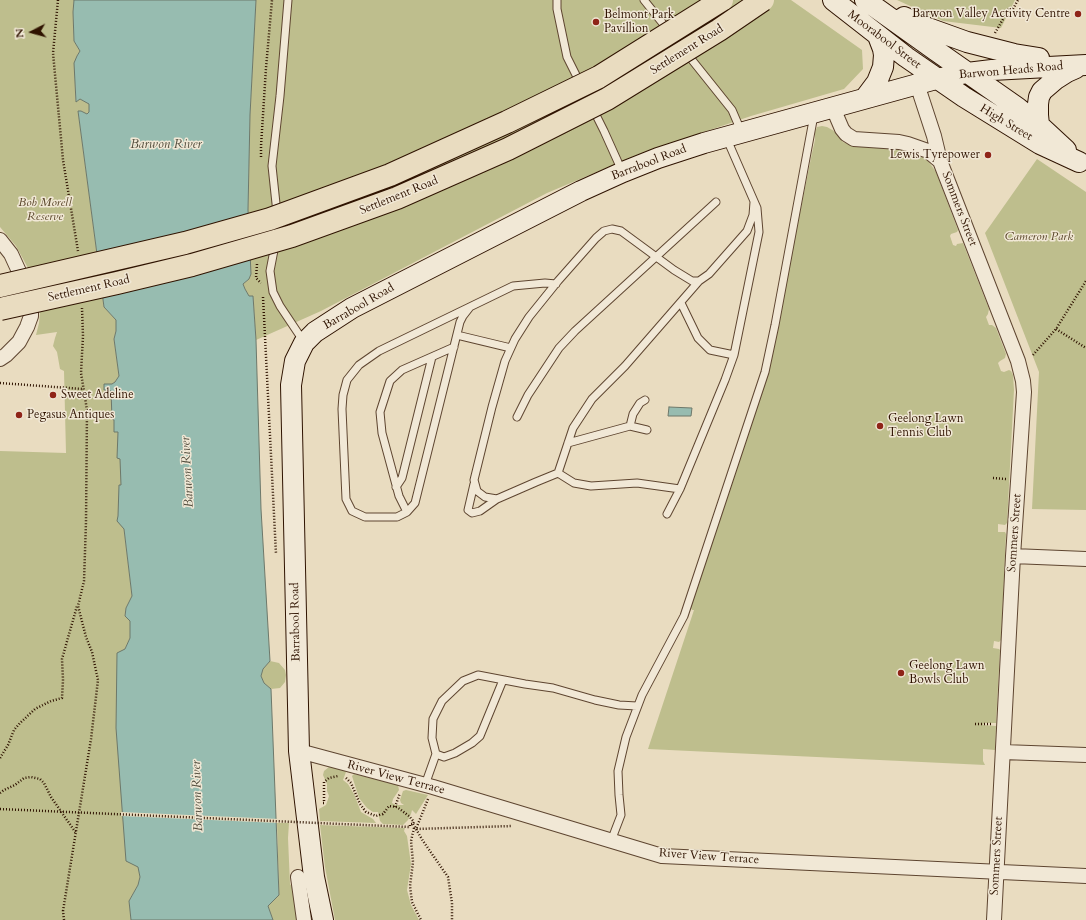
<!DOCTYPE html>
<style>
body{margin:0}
#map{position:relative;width:1086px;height:920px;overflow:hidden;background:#e9dcc0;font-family:Cardo,serif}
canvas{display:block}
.north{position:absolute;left:12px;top:12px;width:40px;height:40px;-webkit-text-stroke:3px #f1e8d6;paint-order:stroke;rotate:264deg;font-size:11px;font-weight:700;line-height:16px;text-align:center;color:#2f1300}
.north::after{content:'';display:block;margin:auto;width:14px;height:18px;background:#2f1300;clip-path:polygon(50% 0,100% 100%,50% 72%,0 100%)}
</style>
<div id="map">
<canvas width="1086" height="920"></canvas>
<div class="north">N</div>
</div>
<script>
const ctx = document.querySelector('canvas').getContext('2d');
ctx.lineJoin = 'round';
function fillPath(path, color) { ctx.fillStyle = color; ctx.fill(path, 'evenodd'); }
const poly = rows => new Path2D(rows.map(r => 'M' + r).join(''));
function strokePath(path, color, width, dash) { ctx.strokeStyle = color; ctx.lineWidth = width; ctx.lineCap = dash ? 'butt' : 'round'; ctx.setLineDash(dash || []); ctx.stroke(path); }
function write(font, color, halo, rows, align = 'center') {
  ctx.font = font + ' Cardo,serif'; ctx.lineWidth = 3; ctx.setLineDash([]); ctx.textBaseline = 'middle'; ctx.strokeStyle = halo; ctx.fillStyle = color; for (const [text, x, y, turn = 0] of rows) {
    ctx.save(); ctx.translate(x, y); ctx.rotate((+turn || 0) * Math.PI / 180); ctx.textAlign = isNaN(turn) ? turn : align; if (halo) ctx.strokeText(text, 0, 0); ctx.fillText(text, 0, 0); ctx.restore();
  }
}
const green = poly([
 [0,0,74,0,73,12,74,41,80,51,77,56,75,90,76,101,80,99,89,103,89,112,86,114,81,111,78,111,104,307,116,320,116,331,114,339,119,376,115,382,104,390,116,392,120,414,124,529,132,596,126,608,125,616,130,621,130,638,125,649,139,867,140,877,138,885,129,901,131,920,0,920,0,451,66,453,64,371,60,369,57,352,53,346,55,338,57,332,36,335,39,323,40,313,33,291,28,268,16,246,0,227],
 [256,0,791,0,862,50,863,69,844,89,751,116,637,155,547,193,321,311,256,340,253,296,249,296,245,289,243,284,249,279,251,274,248,210,250,115],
 [897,0,1015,0,1001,28,943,21],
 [822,126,827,127,834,131,843,142,854,146,904,148,921,155,929,162,936,172,958,230,957,232,951,234,950,236,953,245,956,246,957,244,963,243,989,309,988,314,986,317,989,325,992,325,996,328,1006,354,1005,358,1000,361,998,363,1001,371,1004,372,1009,370,1011,371,1013,375,1014,390,1007,523,1005,525,998,524,998,532,1005,532,1006,534,1001,640,999,642,994,641,993,648,999,649,1000,650,996,723,984,723,983,725,996,726,995,750,983,749,983,761,985,765,648,749,694,610,692,610,690,606,736,470,769,367,812,153,815,140,815,132,817,127],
 [1037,159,1086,192,1086,510,1032,509,1039,372,985,233],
 [270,661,279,663,285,670,286,675,285,682,280,688,271,689,264,683,261,676,263,669],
 [329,767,342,769,346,772,343,780,348,784,354,794,361,812,373,819,376,823,320,821,319,809,326,805,329,796,327,791,327,784,323,775,324,771],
 [354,774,398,785,399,790,393,799,392,803,396,805,404,805,401,803,400,800,403,791,406,790,428,795,416,814,412,810,411,814,408,820,403,825,383,824,380,821,378,812,373,812,367,808,359,798,352,776],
 [277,823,289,823,288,838,290,884,294,890,304,920,273,920,268,906,279,895],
 [320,825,405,828,404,831,407,836,411,864,407,890,411,905,419,920,335,920,325,867]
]);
const water = poly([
 [74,0,256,0,250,115,248,210,251,274,249,279,243,284,245,289,249,296,253,296,256,340,261,509,270,661,263,669,261,676,264,683,271,689,279,895,268,906,273,920,131,920,129,901,138,885,140,877,138,867,126,861,116,728,117,653,125,649,130,638,130,621,125,616,126,608,132,596,124,529,117,521,118,516,119,485,121,485,120,459,117,458,118,432,114,432,114,420,112,419,111,391,104,390,104,384,112,384,115,382,119,376,114,339,116,331,116,320,104,307,78,111,81,111,87,114,89,112,89,104,80,99,76,102,74,63,77,56,80,51,74,41,73,12,74,0],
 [669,407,692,408,691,416,668,416,669,407]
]);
const pier = poly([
 [121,812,279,819,279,823,121,816]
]);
const path = poly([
 [58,0,53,53,63,160,78,251],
 [1013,9,1018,0],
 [995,33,1010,7],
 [261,157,261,146,266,68,272,0],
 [257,264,256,278,261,283],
 [263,297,276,554],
 [1056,329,1086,348],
 [1033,355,1056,329,1086,281],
 [0,383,83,389],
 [993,478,1006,479],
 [975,724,992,724],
 [0,758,8,745,14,730,20,723,35,709,51,701,62,698,63,680,62,659,77,606],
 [346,778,351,783,360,804,366,812,376,816,383,814,389,806,397,807,409,816,414,822,413,824,410,824,410,827,409,827],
 [0,793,4,790,15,785,24,778,31,777,40,779,44,783,51,797,76,833],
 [428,799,416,829,512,826],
 [323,803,324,803,324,782,329,778,338,776],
 [395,807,400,793],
 [413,824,423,841,448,877,452,903,452,920],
 [414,828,411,841,413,862,410,886,412,902,421,920],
 [64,920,63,911,91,739,98,680,92,652,86,637,78,606,84,581,86,522,87,410,81,373,83,336,82,308]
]);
const lane = poly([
 [557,0,557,9,567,57,604,131,622,171],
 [644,0,732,110,741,131],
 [277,213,272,166,280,96,288,0],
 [275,245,270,271,273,292,280,306,304,342],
 [681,303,698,338,710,350,734,355],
 [470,307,463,316,460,322,415,503,407,512,397,517,365,517,352,511,346,499,342,409,343,395,347,380,359,365,379,351,513,286,545,283,556,284],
 [457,335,511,348],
 [517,417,528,395,559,348,575,331,716,202],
 [630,426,633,414,640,403,645,400],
 [568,443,630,426,647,430],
 [558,473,573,428,592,399,625,366,699,281],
 [474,484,468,510,472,513,480,511,497,499],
 [396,487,402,478,432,357],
 [680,489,637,483,591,486,574,483,558,473,536,482,497,499,485,497,477,491,474,480,492,407,505,361,515,339,529,317,558,281,596,238,604,231,612,229,621,231,674,270,692,281,699,281,709,274,747,231,753,215,754,202],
 [407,512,399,496,382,433,380,412,390,381,402,370,454,347],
 [667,514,680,489,725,380,734,355,759,232,757,208,726,137],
 [436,754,444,757,455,753,472,743,480,736,503,680],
 [425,785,436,754,432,738,433,719,442,701,463,681,478,675,525,684,553,688,595,700,619,705,637,706],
 [611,841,621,815,619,795,618,771,626,737,642,695,684,616,765,372,775,325,814,115]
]);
const street = poly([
 [917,84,934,136,940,161,1018,361,1023,381,1024,392,1013,556,994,920],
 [833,108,842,129,846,134,854,139,899,142,908,144,928,151,940,161],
 [0,240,11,254,22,278,30,299,31,311,31,316,27,327,19,342,6,355,0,359],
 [1013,556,1086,559],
 [299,751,433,787,662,856,1086,876],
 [1003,752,1086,755],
 [298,877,304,920]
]);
const secondary = poly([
 [833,0,906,57,964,97,1040,144,1079,162],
 [865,0,935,50,1018,108,1039,125,1066,150],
 [904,17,928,28,967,42,1014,54,1039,58],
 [865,98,877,82,883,67,884,55,883,49,878,36],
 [1039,125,1038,115,1038,104,1039,97,1042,91,1056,79,1067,72,1076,68],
 [323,920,314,877,299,751,291,385,295,361,304,343,315,332,352,308,581,191,623,172,658,158,704,143,936,79,967,73,992,70,1086,65]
]);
const pathBridge = poly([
 [0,809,409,827]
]);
const highwayBridge = poly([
 [0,286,185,243,270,219,390,175,507,122,599,77,722,0],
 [0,309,117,283,192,265,292,236,397,198,508,149,607,99,719,30,763,0]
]);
const markers = [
 [1078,14,4,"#8f2418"],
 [596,22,4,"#8f2418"],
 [988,155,4,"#8f2418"],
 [53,395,4,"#8f2418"],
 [19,415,4,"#8f2418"],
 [880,426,4,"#8f2418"],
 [901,673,4,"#8f2418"]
];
const poiNames = [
 ["Barwon Valley Activity Centre",1070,14,"right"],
 ["Belmont Park",604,15],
 ["Pavillion",604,29],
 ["Lewis Tyrepower",980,155,"right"],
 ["Sweet Adeline",61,395],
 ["Pegasus Antiques",27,415],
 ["Geelong Lawn",888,419],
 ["Tennis Club",888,433],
 ["Geelong Lawn",909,666],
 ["Bowls Club",909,680]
];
const streetNames = [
 ["Moorabool Street",884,40,37],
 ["Settlement Road",687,50,-32],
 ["Barwon Heads Road",1011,71,-5],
 ["High Street",1006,123,31],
 ["Barrabool Road",649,163,-21],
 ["Settlement Road",399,196,-22],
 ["Sommers Street",959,209,69],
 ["Settlement Road",89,289,-13],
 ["Barrabool Road",359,307,-30],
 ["Sommers Street",1015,533,-86],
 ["Barrabool Road",296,622,-91],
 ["River View Terrace",396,778,15],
 ["Sommers Street",997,856,-87],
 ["River View Terrace",709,857,4]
];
const parkNames = [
 ["Bob Morell",45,203],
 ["Reserve",45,217],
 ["Cameron Park",1039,237]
];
const waterNames = [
 ["Barwon River",166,145],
 ["Barwon River",188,472,-93],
 ["Barwon River",198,796,-92]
];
fillPath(green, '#bebe8d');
fillPath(water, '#97bcb0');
strokePath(water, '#6d786a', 1);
fillPath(pier, '#e9dcc0');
strokePath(lane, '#5e4530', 9);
strokePath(street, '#5e4530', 16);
strokePath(secondary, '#2f1300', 22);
strokePath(path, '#2f1300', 2.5, [1, 2]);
strokePath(lane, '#f1e8d6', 7);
strokePath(street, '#f1e8d6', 14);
strokePath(secondary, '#f1e8d6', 20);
strokePath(highwayBridge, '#2f1300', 24, []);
strokePath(pathBridge, '#2f1300', 2.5, [1, 2]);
strokePath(highwayBridge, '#e9dcc0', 22);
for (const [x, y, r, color] of markers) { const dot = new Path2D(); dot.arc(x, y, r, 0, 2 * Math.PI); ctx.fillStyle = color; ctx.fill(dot); strokePath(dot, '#f1e8d6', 1.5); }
write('12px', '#2f1300', '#f1e8d6', poiNames, 'left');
write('12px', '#2f1300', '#f1e8d6', streetNames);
write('italic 12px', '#5a462a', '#f1e8d6', parkNames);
write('italic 13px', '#534e3e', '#f1e8d6', waterNames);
</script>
